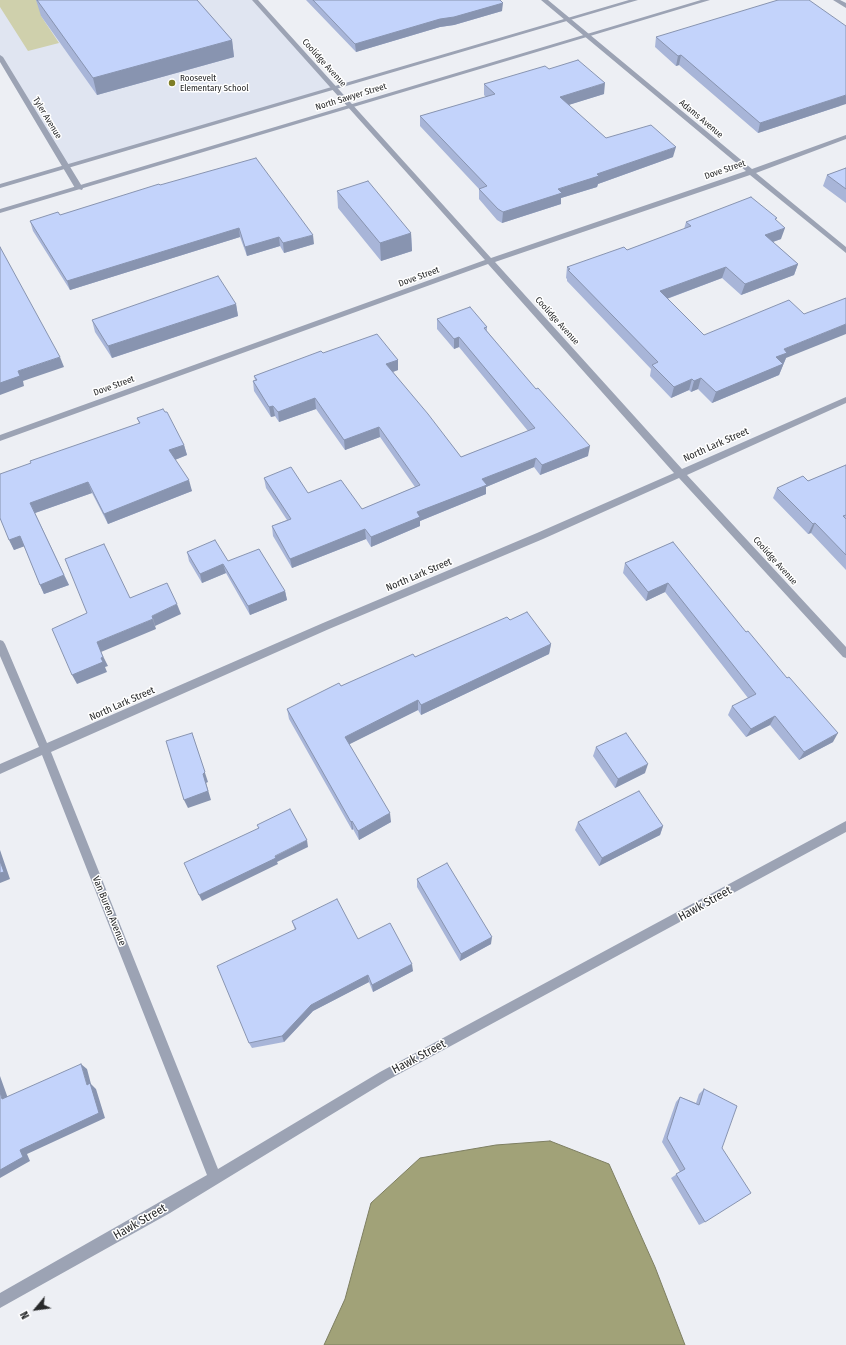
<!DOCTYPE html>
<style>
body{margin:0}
#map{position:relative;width:846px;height:1345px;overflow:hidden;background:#edeff4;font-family:"Fira Sans Condensed",sans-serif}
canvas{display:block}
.north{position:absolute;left:16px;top:1289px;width:40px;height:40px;-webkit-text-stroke:3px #fff;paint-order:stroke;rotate:241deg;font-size:11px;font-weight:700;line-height:16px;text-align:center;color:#28292a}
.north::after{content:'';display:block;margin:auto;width:14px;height:18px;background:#28292a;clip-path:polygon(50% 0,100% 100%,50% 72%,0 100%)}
</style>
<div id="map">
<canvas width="846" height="1345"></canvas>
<div class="north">N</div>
</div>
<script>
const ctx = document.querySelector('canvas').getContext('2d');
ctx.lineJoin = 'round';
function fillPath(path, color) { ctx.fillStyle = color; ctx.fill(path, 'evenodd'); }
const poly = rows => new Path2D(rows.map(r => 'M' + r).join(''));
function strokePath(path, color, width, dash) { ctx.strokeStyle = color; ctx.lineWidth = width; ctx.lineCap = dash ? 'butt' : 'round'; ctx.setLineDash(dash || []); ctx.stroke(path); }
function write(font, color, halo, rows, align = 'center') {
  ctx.font = font + ' "Fira Sans Condensed",sans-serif'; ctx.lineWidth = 3; ctx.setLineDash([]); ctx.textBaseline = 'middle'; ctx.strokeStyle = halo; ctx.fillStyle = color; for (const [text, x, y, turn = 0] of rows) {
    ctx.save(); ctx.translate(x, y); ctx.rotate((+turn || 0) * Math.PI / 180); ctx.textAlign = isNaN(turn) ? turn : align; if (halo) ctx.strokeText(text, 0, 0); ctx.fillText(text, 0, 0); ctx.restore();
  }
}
const built = poly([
 [0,0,255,0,333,88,66,167,0,57]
]);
const green = poly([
 [0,0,103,0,41,16,59,43,28,51,0,7]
]);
const water = poly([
 [550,1141,609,1164,655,1267,685,1345,324,1345,345,1299,371,1203,420,1158,496,1145,550,1141]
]);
const minor = poly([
 [252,0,258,0,491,258,746,171,541,0,548,0,752,169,846,135,846,139,756,173,846,247,846,253,750,175,495,262,682,469,846,397,846,403,687,475,846,647,846,658,843,657,679,478,543,539,329,629,51,752,218,1169,380,1072,846,821,846,832,388,1080,170,1213,0,1308,0,1293,207,1175,42,755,0,774,0,764,39,747,0,656,0,640,3,641,5,644,47,743,323,623,537,533,674,473,488,264,0,441,0,435,485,260,252,0],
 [833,0,840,0,846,3,846,8,833,0],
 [0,55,3,57,83,188,82,190,75,188,0,62,0,55]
]);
const tertiary = poly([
 [629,0,638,0,0,188,0,184,629,0],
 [701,0,710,0,0,213,0,209,701,0]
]);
const wall = poly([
 [36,0,197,0,232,40,234,57,97,95,41,16],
 [306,0,500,0,502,11,454,25,440,27,356,52],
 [656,37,840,106,758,133,679,65,676,66,655,47],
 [549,69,604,94,568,105,606,138,673,157,598,184,597,187,561,198,561,204,502,223,497,220,479,199,479,189,420,126,420,116,486,97,484,95,484,84],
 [846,168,846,203,823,186,827,175],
 [160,185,314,244,284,253,280,246,247,256,240,237,70,290,33,231,30,221,60,215],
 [337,191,411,233,412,251,381,261,338,208],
 [776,220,781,239,773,242,798,264,794,275,741,295,722,278,667,299,704,335,786,358,779,375,712,403,698,389,691,392,689,390,671,398,650,376,651,369,567,281,567,279,566,278,567,267,627,250,684,229,686,222],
 [236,304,238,316,112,358,95,332,92,320],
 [437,319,487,327,487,331,588,456,540,475,534,467,486,487,486,494,420,521,420,526,371,547,366,539,292,568,273,536,272,526,287,520,266,488,264,478,308,493,362,509,415,487,380,437,345,450,316,409,279,422,275,416,271,417,254,391,253,381,255,380,254,376,323,353,398,360,398,370,393,372,461,457,528,431,459,347,454,349,437,329],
 [137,418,184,445,187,455,175,460,192,491,108,524,92,493,35,513,69,585,44,594,40,585,24,546,14,550,0,518,139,423],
 [846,465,846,570,811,533,808,534,773,498,777,488,808,481],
 [673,542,833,742,799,760,770,725,746,737,728,715,732,706,748,698,665,592,646,601,623,573,625,563],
 [187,552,228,561,285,591,287,600,250,615,226,573,202,583,189,561],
 [510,620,551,644,549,654,421,715,418,710,349,744,391,822,359,840,353,829,352,830,289,719,287,709,341,686,415,657],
 [596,747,645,773,615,788,593,756],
 [578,822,663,826,660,835,599,866,575,830],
 [417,879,491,944,460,961,417,887],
 [292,921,358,939,413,971,373,992,369,982,313,1011,284,1042,252,1048,249,1043,295,930],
 [704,1089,722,1148,705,1222,699,1225,671,1178,680,1172,662,1142,676,1102,680,1097,696,1103,699,1094]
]);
const shadedWall = poly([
 [503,3,502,11,454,25,440,27,356,52,355,44,440,19],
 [232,40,234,57,97,95,93,78],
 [681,55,679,65,676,66,678,56],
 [605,83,604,94,559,108,560,97],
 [846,95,846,104,758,133,760,123],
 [676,147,673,157,598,184,597,187,561,198,561,204,502,223,503,212,597,174],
 [239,228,240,237,70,290,67,281],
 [785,228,781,239,761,246,765,235],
 [411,233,412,251,381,261,380,243],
 [313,235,314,244,284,253,283,243],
 [279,237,280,246,247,256,245,247],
 [798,264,794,275,741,295,745,284],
 [726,267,722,278,658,302,660,291],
 [236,304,238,316,112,358,108,346],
 [846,324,846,334,786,358,779,375,712,403,716,392,776,357,784,349],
 [459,337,459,347,454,349,454,339],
 [60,357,64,367,23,381,24,386,0,395,0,383,18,371],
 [398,360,398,370,387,374,386,364],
 [701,378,698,389,691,392,694,381],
 [692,379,689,390,671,398,674,387],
 [315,398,316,409,279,422,278,412],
 [273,406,275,416,271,417,269,407],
 [379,427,380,437,345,450,344,440],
 [184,445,187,455,172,461,169,450],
 [590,446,588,456,540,475,542,465],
 [536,458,534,467,486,487,486,494,420,521,420,526,371,547,371,537,417,512,482,479],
 [189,480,192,491,108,524,104,514],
 [88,482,92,493,35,513,30,503],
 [815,523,811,533,808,534,813,524],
 [365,529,366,539,292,568,290,559],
 [20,536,25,546,14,550,9,540],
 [223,564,226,573,202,583,200,574],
 [64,575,69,585,44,594,40,585],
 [668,583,665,592,646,601,648,592],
 [285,591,287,600,250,615,248,606],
 [177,604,181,614,155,626,152,616],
 [153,619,156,629,101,652,108,666,105,667,107,672,77,684,72,675,97,642],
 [551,644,549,654,421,715,421,705],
 [418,700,418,710,346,746,345,737],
 [775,716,770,725,746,737,751,729],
 [192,733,208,782,206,783,211,800,188,808,184,800,203,774],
 [838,733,833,742,799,760,804,752],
 [648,764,645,773,615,788,618,779],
 [390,813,391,822,359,840,358,831],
 [352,821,353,829,352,830,351,822],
 [663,826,660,835,599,866,602,858],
 [307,840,308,847,277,862,278,864,202,901,199,895],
 [0,850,10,879,0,883],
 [492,937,491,944,460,961,461,954],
 [412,964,413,971,373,992,372,985],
 [368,975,369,982,313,1011,284,1042,282,1036,311,1005],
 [81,1064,87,1069,91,1084,96,1089,105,1118,27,1154,30,1161,0,1178,0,1170,87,1085],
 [0,1076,10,1104,2,1099,0,1092]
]);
const building = poly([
 [37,0,197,0,232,40,93,78,37,0],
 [313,0,500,0,503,3,454,17,440,19,355,44,313,0],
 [778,0,809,0,846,26,846,95,760,123,681,55,678,56,656,37,778,0],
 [578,60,605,83,560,97,606,138,651,125,676,147,597,174,599,176,558,189,562,193,503,212,498,209,479,189,487,186,420,116,495,94,484,84,545,66,549,69,578,60],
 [256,158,313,235,283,243,279,237,245,247,239,228,67,281,30,221,58,212,60,215,159,184,160,185,256,158],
 [846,168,846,189,827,175,846,168],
 [368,181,411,233,380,243,337,191,368,181],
 [751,197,777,218,775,219,785,228,765,235,798,264,745,284,726,267,660,291,704,335,789,300,804,314,846,298,846,324,784,349,787,353,776,357,783,364,716,392,701,378,694,381,692,379,674,387,652,365,658,362,568,270,570,269,567,267,624,247,627,250,691,226,686,222,751,197],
 [0,247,60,357,18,371,20,376,0,383,0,247],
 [218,276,236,304,108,346,92,320,218,276],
 [470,307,487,327,484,328,536,389,538,388,590,446,542,465,536,458,482,479,487,485,417,512,420,517,371,537,365,529,290,559,272,526,291,519,264,478,291,467,308,493,341,480,362,509,420,485,379,427,344,440,315,398,278,412,273,406,269,407,253,381,257,380,254,376,321,351,323,353,377,334,398,360,386,364,428,414,461,457,535,428,459,337,454,339,437,319,470,307],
 [163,409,165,412,167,412,184,445,169,450,189,480,104,514,88,482,30,503,64,575,40,585,20,536,9,540,0,518,0,474,31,463,30,461,140,423,137,418,163,409],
 [846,465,846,515,843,516,846,519,846,555,815,523,813,524,777,488,803,476,808,481,846,465],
 [215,540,228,561,259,549,285,591,248,606,223,564,200,574,187,552,215,540],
 [673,542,746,632,748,631,787,678,789,677,838,733,804,752,775,716,751,729,732,706,756,694,668,583,648,592,625,563,673,542],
 [104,544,130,598,167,583,177,604,152,616,153,619,97,642,103,657,101,658,103,662,72,675,52,629,87,613,65,559,104,544],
 [527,612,551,644,421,705,418,700,345,737,390,813,358,831,352,821,351,822,287,709,339,683,341,686,413,654,415,657,507,617,510,620,527,612],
 [192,733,205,772,203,774,208,791,184,800,166,741,192,733],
 [626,733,648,764,618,779,596,747,626,733],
 [639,791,663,826,602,858,578,822,639,791],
 [290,809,307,840,275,856,276,858,199,895,184,863,259,828,257,825,290,809],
 [0,861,4,872,0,873,0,861],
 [447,863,492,937,461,954,417,879,447,863],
 [337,899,358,939,390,923,412,964,372,985,368,975,311,1005,282,1036,249,1043,217,966,296,929,292,921,337,899],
 [81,1064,87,1085,90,1083,99,1113,20,1150,23,1157,0,1170,0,1092,2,1099,81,1064],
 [704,1089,737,1106,722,1148,751,1193,705,1222,676,1174,685,1169,667,1138,680,1097,699,1105,704,1089]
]);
const markers = [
 [172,83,4,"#7e7e26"]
];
const farStreetnames = [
 ["Coolidge Avenue",324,63,48],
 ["North Sawyer Street",351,97,-17],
 ["Tyler Avenue",47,118,59],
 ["Adams Avenue",701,119,40],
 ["Dove Street",725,170,-19],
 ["Dove Street",419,277,-20],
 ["Coolidge Avenue",557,321,48],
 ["Dove Street",114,386,-20],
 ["Coolidge Avenue",775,561,48]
];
const farPoinames = [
 ["Roosevelt",180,78],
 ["Elementary School",180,88]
];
const streetNames = [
 ["North Lark Street",716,445,-24],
 ["North Lark Street",419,575,-23],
 ["North Lark Street",122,704,-24],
 ["Van Buren Avenue",109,911,68]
];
const nearStreetnames = [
 ["Hawk Street",705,904,-29],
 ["Hawk Street",419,1057,-28],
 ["Hawk Street",140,1222,-30]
];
fillPath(built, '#e0e5f1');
fillPath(green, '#cfd0ac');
fillPath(water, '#a1a278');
strokePath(water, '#7d7e61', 1);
fillPath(minor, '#9ca3b4');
fillPath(tertiary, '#9ca3b4');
fillPath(wall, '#a8b5d8');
fillPath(shadedWall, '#8894b0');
fillPath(building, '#c3d3fb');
strokePath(building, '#8894b0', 1);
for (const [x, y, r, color] of markers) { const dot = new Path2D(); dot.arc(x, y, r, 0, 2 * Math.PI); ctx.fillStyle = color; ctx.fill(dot); strokePath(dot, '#fff', 1.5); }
write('9px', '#28292a', '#fff', farStreetnames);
write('9px', '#28292a', '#fff', farPoinames, 'left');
write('10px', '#28292a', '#fff', streetNames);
write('12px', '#28292a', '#fff', nearStreetnames);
</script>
